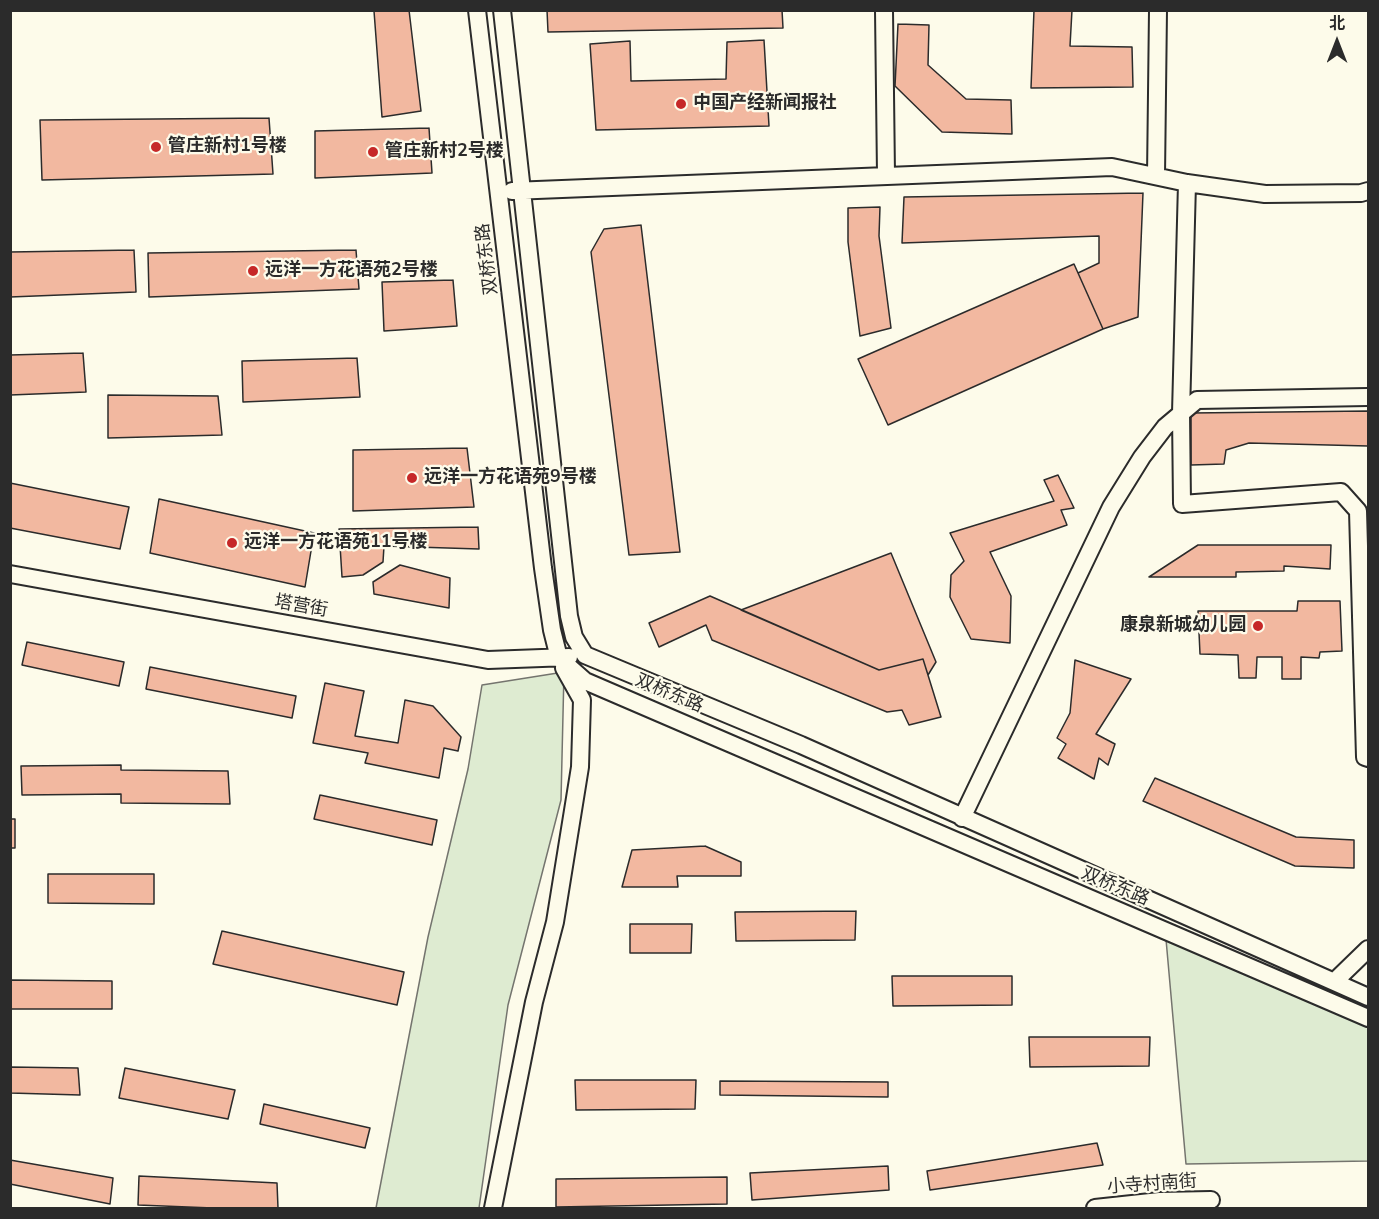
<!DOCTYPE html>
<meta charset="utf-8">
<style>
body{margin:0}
#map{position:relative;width:1379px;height:1219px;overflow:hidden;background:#fdfbea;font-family:"Nunito Sans","Noto Sans SC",sans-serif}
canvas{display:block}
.frame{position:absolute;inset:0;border:12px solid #2b2b2b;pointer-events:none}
.north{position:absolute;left:1307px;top:12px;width:60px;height:60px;-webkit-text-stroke:4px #fdfbea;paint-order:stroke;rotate:0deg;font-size:16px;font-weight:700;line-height:24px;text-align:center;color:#2b2b2b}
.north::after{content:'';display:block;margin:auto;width:21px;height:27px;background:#2b2b2b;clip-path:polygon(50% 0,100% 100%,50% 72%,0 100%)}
</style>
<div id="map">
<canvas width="1379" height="1219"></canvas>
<div class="frame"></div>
<div class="north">北</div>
</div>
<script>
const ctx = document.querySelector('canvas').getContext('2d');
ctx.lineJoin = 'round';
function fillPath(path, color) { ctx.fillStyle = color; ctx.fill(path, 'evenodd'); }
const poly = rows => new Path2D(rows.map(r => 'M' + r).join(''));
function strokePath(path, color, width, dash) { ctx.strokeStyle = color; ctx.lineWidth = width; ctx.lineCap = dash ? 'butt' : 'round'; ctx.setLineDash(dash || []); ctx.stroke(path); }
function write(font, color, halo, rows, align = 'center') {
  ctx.font = font + ' "Nunito Sans","Noto Sans SC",sans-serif'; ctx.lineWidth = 4.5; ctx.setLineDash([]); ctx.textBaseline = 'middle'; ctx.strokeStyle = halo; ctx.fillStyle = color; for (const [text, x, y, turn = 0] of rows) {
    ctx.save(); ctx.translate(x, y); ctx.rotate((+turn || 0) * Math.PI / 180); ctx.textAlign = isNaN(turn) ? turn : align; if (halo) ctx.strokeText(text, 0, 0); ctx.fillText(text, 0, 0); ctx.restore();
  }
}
const green = poly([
 [564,672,561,800,508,1005,479,1208,376,1208,428,937,468,769,482,685,564,672],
 [1165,928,1368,1021,1368,1161,1186,1164,1165,928]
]);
const building = poly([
 [409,10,421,111,382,117,374,11,409,10],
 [547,10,782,10,783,28,548,32,547,10],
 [1034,10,1072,10,1070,46,1132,47,1133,87,1031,88,1034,10],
 [898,24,929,25,928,65,966,99,1011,100,1012,134,942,132,895,86,898,24],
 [764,40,769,126,596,130,590,44,630,41,631,81,726,79,727,42,764,40],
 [269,118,273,174,42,180,40,120,269,118],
 [429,128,432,173,315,178,315,131,429,128],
 [1143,193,1138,317,1103,329,1078,273,1099,263,1099,236,902,243,904,197,1143,193],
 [880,207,879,236,891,328,860,336,848,242,848,208,880,207],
 [641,225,680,552,629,555,591,252,604,229,641,225],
 [134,250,136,292,10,297,10,252,134,250],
 [356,250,359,289,149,297,148,253,356,250],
 [1074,264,1103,329,888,425,858,359,1074,264],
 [453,280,457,326,384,331,382,282,453,280],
 [83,353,86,392,10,395,10,355,83,353],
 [357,358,360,397,243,402,242,361,357,358],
 [108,395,218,396,222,435,108,438,108,395],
 [1368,411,1368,446,1249,443,1226,450,1224,464,1191,465,1191,413,1368,411],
 [467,448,474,507,353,511,353,450,467,448],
 [1058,475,1074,508,1061,510,1067,525,990,552,1011,596,1010,643,971,639,950,597,951,575,964,561,950,533,1054,501,1044,480,1058,475],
 [10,483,129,507,120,549,10,528,10,483],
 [159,499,314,533,305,587,150,553,159,499],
 [478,527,479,549,384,546,383,562,363,575,342,577,339,529,478,527],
 [1198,545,1331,545,1330,569,1284,566,1284,571,1236,572,1236,577,1149,577,1198,545],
 [891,553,936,662,928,675,923,659,879,670,741,610,891,553],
 [400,565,450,578,449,608,374,594,373,582,400,565],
 [710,596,879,670,923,659,941,717,909,725,902,710,887,712,712,640,706,625,659,647,649,623,710,596],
 [1298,601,1340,601,1342,651,1320,652,1319,658,1301,657,1301,679,1282,679,1282,657,1257,657,1256,678,1239,678,1238,655,1200,654,1198,611,1297,611,1298,601],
 [27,642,124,662,119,686,22,665,27,642],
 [1075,660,1131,679,1096,734,1115,744,1108,765,1099,758,1094,779,1058,758,1066,744,1057,738,1070,713,1075,660],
 [150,667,296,696,292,718,146,689,150,667],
 [325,683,364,691,355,736,398,743,405,700,433,706,461,737,458,751,444,748,439,778,365,763,368,753,313,743,325,683],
 [121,765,121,770,228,771,230,804,121,803,121,794,22,795,21,766,121,765],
 [1155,778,1296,837,1354,840,1354,868,1295,866,1143,801,1155,778],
 [320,795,437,820,432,845,314,819,320,795],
 [10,819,15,819,15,848,10,848,10,819],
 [705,846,741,862,741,876,677,876,678,887,622,887,632,850,705,846],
 [48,874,154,874,154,904,48,903,48,874],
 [856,911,855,940,736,941,735,912,856,911],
 [630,924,692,924,691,953,630,953,630,924],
 [222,931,404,972,397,1005,213,964,222,931],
 [892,976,1012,976,1012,1005,893,1006,892,976],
 [11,980,112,981,112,1009,11,1009,11,980],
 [1029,1037,1150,1037,1149,1066,1030,1067,1029,1037],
 [10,1067,78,1068,80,1095,10,1093,10,1067],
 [125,1068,235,1090,228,1119,119,1098,125,1068],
 [575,1080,696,1080,695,1109,576,1110,575,1080],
 [720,1081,888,1082,888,1097,720,1095,720,1081],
 [264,1104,370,1128,365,1148,260,1124,264,1104],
 [1097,1143,1103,1165,930,1190,927,1171,1097,1143],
 [10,1160,113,1178,110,1204,10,1184,10,1160],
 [888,1166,889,1190,752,1200,750,1173,888,1166],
 [139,1176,277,1183,278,1208,213,1208,138,1205,139,1176],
 [727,1177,727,1204,556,1207,556,1179,727,1177]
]);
const minor = poly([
 [477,10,543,568,552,630,559,658,585,681,1368,1018],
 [502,10,569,616,574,637,585,655,801,745,1368,997],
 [884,10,886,175],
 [1156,176,1158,10],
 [1187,183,1181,413,1182,504,1341,492,1358,511,1365,757,1368,758],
 [512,191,1112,167,1187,183,1265,194,1361,193,1368,191],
 [10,574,488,660,569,657],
 [962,818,1111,507,1142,457,1165,427,1197,400,1368,397],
 [1335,981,1368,949],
 [493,1208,534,1002,555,922,580,767,582,700,564,668],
 [1095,1208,1160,1201,1211,1200]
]);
const markers = [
 [681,104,6,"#c62828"],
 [156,147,6,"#c62828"],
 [373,152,6,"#c62828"],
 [253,271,6,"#c62828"],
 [412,478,6,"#c62828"],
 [232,543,6,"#c62828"],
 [1258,626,6,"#c62828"]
];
const poiNames = [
 ["中国产经新闻报社",693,104],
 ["管庄新村1号楼",168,147],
 ["管庄新村2号楼",385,152],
 ["远洋一方花语苑2号楼",265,271],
 ["远洋一方花语苑9号楼",424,478],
 ["远洋一方花语苑11号楼",244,543],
 ["康泉新城幼儿园",1246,626,"right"]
];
const streetNames = [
 ["双桥东路",488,259,-97],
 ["塔营街",301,607,10],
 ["双桥东路",669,694,23],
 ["双桥东路",1115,887,23],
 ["小寺村南街",1152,1185,-4]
];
fillPath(green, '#deebd1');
strokePath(green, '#74746e', 1.5);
fillPath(building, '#f2b8a0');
strokePath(building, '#2b2b2b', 1.5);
strokePath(minor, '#2b2b2b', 20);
strokePath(minor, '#fdfbea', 16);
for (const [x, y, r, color] of markers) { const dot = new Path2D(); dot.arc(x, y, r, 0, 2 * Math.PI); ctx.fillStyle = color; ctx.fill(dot); strokePath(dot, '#fdfbea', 2); }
write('bold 18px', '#2b2b2b', '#fdfbea', poiNames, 'left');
write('18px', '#2b2b2b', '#fdfbea', streetNames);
</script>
